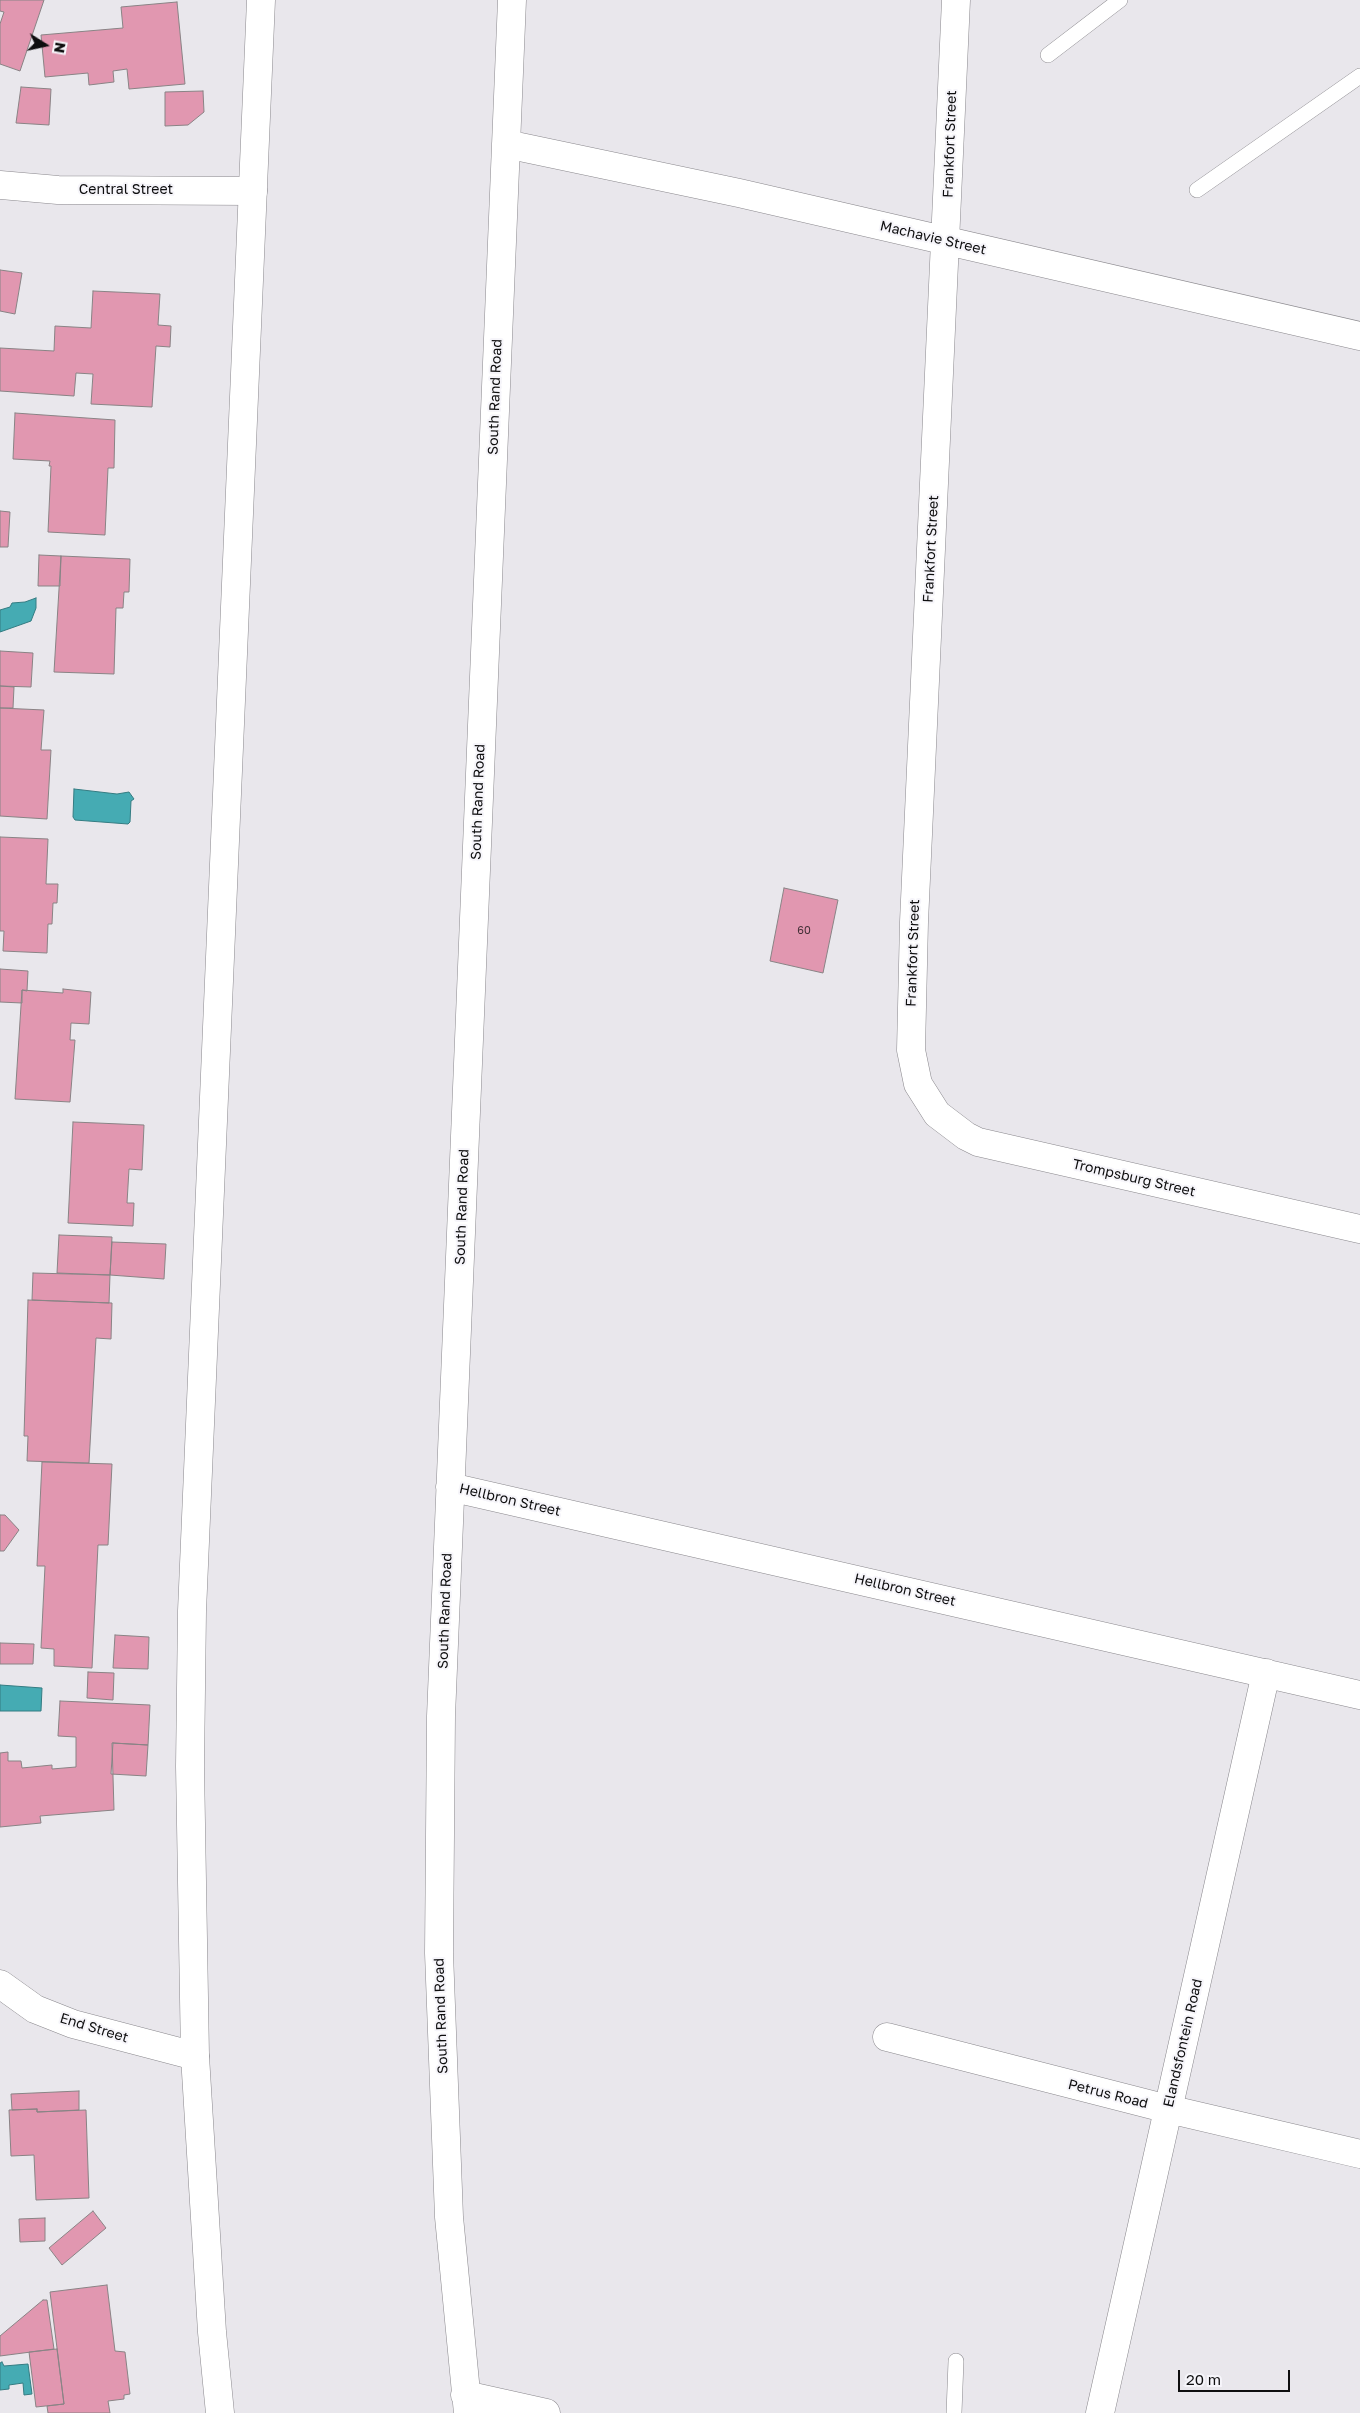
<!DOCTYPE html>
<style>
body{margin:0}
#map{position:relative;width:1360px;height:2413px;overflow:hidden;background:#e9e7ec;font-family:"Golos Text",sans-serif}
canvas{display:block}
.north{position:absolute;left:20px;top:20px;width:50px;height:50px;-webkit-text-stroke:4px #f6f5fa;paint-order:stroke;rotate:100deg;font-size:14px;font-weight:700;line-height:20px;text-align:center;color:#0e0e0f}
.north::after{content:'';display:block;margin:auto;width:18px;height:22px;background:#0e0e0f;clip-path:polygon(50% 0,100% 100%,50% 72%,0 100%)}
.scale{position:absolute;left:1178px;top:2370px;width:112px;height:22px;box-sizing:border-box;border:2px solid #0e0e0f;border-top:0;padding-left:6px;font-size:15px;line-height:18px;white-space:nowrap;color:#0e0e0f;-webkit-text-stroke:4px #f6f5fa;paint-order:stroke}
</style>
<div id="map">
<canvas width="1360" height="2413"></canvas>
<div class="north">N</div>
<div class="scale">20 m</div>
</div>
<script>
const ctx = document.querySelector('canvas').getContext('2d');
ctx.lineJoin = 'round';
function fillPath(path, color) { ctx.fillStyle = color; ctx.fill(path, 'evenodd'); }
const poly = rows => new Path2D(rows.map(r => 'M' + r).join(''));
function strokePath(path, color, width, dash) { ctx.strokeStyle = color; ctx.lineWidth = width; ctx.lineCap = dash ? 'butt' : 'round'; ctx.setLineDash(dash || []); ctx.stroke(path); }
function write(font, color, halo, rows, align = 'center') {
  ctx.font = font + ' "Golos Text",sans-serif'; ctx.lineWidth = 4; ctx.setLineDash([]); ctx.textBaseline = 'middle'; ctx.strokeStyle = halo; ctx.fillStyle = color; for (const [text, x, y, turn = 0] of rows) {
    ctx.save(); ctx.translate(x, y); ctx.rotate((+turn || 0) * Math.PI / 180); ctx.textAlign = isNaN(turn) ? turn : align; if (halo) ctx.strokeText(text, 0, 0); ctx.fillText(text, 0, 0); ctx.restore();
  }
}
const water = poly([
 [36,598,36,608,31,621,0,632,0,610,10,607,12,603,25,602,36,598],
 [74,789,117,794,129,792,134,799,131,801,130,822,128,824,75,820,73,817,74,789],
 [0,1685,42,1688,41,1711,0,1711,0,1685],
 [2,2362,4,2366,28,2364,32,2394,24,2395,23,2383,9,2385,9,2389,0,2390,0,2363,2,2362]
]);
const building = poly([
 [0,0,44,0,20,71,0,64,0,24,4,12,0,11,0,0],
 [177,2,185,84,129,89,127,69,113,71,114,82,89,85,88,73,45,77,41,35,123,28,121,7,177,2],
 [21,87,51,89,49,125,16,123,21,87],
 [203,91,204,112,188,125,165,126,165,92,203,91],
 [0,270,22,273,15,314,0,311,0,270],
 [93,291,160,294,158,325,171,326,170,347,156,346,152,407,91,404,93,374,76,373,74,396,0,391,0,348,54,351,55,326,91,328,93,291],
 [15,413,115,420,114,468,108,468,105,535,48,532,51,466,49,466,50,461,13,459,15,413],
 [0,511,10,512,8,547,0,547,0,511],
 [39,555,61,556,60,586,38,586,39,555],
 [61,556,130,559,129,592,124,592,123,608,116,608,114,674,54,672,61,556],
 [0,651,33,653,31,687,0,686,0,651],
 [0,686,14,687,13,708,0,708,0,686],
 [0,708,44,710,41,750,51,750,47,819,0,816,0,708],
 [0,837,48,839,46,884,58,884,57,903,53,903,52,924,48,924,47,953,3,951,4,931,0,931,0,837],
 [784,888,838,900,823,973,770,961,784,888],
 [0,969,28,971,27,991,22,990,22,1003,0,1002,0,969],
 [63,989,91,992,89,1024,71,1023,70,1040,75,1040,70,1102,15,1099,22,990,63,993,63,989],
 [73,1122,144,1125,142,1170,129,1169,127,1203,134,1203,133,1226,68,1223,73,1122],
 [59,1235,112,1237,110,1275,57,1273,59,1235],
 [112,1242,166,1244,164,1279,110,1275,112,1242],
 [33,1273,110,1275,109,1303,32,1300,33,1273],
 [28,1300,112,1303,111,1339,96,1338,89,1463,27,1461,28,1436,24,1436,28,1300],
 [42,1462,112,1464,108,1545,98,1545,92,1668,54,1666,54,1649,41,1648,45,1566,37,1566,42,1462],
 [0,1515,5,1515,19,1530,4,1551,0,1551,0,1515],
 [115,1635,149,1637,148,1669,113,1668,115,1635],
 [0,1643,34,1644,33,1664,0,1664,0,1643],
 [88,1672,114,1673,113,1700,87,1698,88,1672],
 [60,1701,150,1705,148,1745,112,1743,114,1810,40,1816,41,1823,0,1827,0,1753,8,1752,8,1761,21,1761,22,1768,52,1765,52,1769,76,1767,76,1737,58,1736,60,1701],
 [113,1743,148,1745,146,1776,111,1774,113,1743],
 [79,2091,79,2110,37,2112,37,2109,12,2110,11,2094,79,2091],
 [37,2109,37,2112,86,2110,89,2198,36,2200,34,2155,11,2156,9,2110,37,2109],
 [93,2211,106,2228,62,2265,49,2248,93,2211],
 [45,2218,45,2241,20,2242,19,2219,45,2218],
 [107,2285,115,2351,125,2352,130,2394,124,2395,124,2399,108,2401,110,2413,48,2413,47,2406,64,2404,50,2292,107,2285],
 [43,2300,47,2300,54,2349,0,2356,0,2336,43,2300],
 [57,2349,64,2404,36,2407,29,2352,57,2349]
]);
const service = poly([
 [1048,55,1120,0],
 [1197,190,1360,76],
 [954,2413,956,2361]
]);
const minor = poly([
 [956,0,914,922,911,1050,918,1084,937,1114,966,1136,978,1142,1360,1229],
 [506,144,739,193,1360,336],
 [0,185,58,190,253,191],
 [450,1487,1360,1695],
 [0,1984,35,2009,73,2024,195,2056],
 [887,2037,1168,2109,1360,2154],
 [465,2395,546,2413],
 [468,2413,449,2217,439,1953,441,1716,512,0],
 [1100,2413,1266,1673]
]);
const secondary = poly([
 [220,2413,212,2332,195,2056,190,1766,192,1611,261,0]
]);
const numberNames = [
 ["60",804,931]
];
const streetNames = [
 ["Frankfort Street",950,144,-88],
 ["Central Street",126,190],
 ["Machavie Street",933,238,13],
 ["South Rand Road",495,397,-88],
 ["Frankfort Street",931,549,-87],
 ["South Rand Road",478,802,-88],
 ["Frankfort Street",913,953,-88],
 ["Trompsburg Street",1134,1178,13],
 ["South Rand Road",462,1207,-88],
 ["Hellbron Street",510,1500,13],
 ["Hellbron Street",905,1590,13],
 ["South Rand Road",445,1611,-88],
 ["South Rand Road",441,2016,-92],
 ["End Street",94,2028,17],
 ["Elandsfontein Road",1183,2043,-77],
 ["Petrus Road",1108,2094,14]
];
fillPath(water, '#45abb3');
strokePath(water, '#347c82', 1);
fillPath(building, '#e197b0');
strokePath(building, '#898385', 1);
strokePath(service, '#8a888d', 16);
strokePath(minor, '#8a888d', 29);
strokePath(secondary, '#8a888d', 29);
strokePath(service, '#fff', 15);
strokePath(minor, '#fff', 28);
strokePath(secondary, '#fff', 28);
write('11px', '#433037', null, numberNames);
write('14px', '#0e0e0f', '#f6f5fa', streetNames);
</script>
